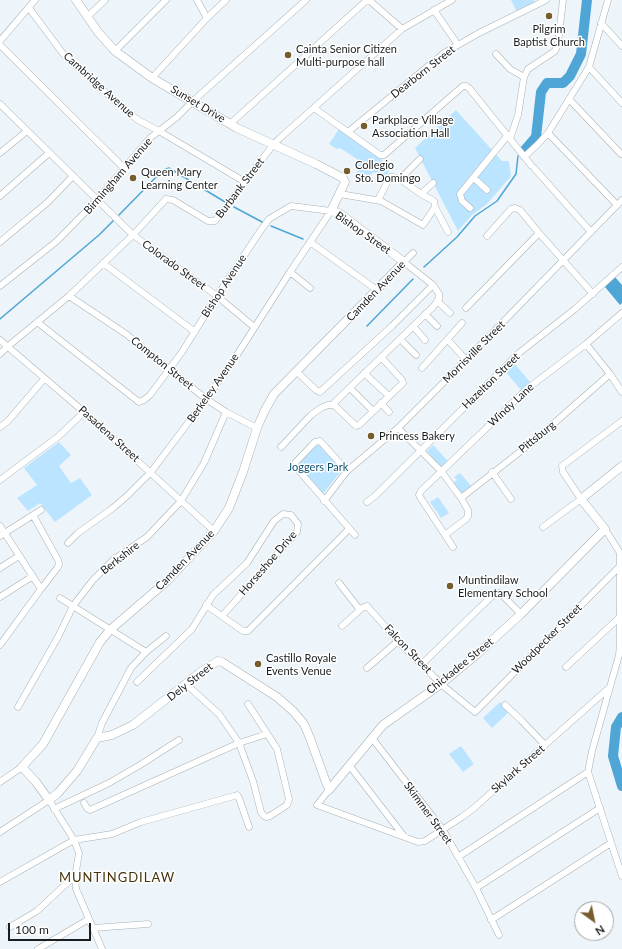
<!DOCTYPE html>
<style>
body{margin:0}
#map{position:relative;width:622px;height:949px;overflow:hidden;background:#edf5fa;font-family:Lato,sans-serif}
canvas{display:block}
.north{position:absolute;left:574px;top:901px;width:40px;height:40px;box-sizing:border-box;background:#fff;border:1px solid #a4a5a6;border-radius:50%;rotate:147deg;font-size:11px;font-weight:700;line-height:16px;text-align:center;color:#1b1e20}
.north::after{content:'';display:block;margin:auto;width:14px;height:18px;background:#755d2e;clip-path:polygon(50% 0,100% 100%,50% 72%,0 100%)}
.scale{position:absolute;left:8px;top:923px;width:83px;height:18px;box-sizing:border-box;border:2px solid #1b1e20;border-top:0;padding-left:5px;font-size:12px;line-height:14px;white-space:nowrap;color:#1b1e20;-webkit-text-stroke:3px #fff;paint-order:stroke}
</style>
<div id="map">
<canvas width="622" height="949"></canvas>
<div class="north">N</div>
<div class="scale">100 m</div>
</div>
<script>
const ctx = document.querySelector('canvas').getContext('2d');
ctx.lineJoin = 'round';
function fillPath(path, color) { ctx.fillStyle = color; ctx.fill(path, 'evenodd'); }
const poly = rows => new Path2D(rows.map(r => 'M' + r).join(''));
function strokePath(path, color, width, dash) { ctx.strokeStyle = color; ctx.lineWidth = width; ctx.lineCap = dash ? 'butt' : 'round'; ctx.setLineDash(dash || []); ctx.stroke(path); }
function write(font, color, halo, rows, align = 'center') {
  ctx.font = font + ' Lato,sans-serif'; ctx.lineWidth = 3; ctx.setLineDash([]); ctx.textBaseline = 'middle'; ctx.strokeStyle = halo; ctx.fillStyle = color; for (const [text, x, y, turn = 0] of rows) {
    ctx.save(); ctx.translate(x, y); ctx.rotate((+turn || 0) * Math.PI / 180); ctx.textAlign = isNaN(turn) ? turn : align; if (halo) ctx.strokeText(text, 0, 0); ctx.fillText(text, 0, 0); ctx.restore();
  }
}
const green = poly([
 [511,0,534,0,535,3,517,12],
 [456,110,502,161,509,161,511,176,487,204,472,215,458,231,415,148],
 [339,129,380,158,390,170,385,178,374,172,371,174,366,182,355,175,360,167,357,164,357,159,340,148,337,149,329,144],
 [513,362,530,382,521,390,504,370],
 [59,442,71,455,59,466,71,483,80,478,92,495,55,522,40,503,28,511,17,498,37,485,24,468],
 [318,444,342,470,322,495,297,465],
 [433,445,448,461,441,468,427,451],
 [460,473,472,487,462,495,453,483,457,480,454,477],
 [438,497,449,513,441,518,430,502],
 [500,702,509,712,492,728,483,718],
 [461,746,474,764,463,772,449,754]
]);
const water = poly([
 [615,277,622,285,622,303,620,305,605,287]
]);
const stream = poly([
 [234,207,264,223],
 [119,215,163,170,169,168,225,202],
 [271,226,303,239],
 [424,267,457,237,475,216,497,201,516,174,518,156],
 [0,319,99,235,114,220],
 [367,326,413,279]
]);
const river = poly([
 [525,150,536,137,541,92,547,83,563,83,570,76,581,54,587,0],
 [622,717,616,727,613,756,622,786]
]);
const minor = poly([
 [197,0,207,18],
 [369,0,402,29],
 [29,8,64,55,125,110,138,120,159,131,245,182],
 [434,10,458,45],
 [87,17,105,0],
 [601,23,622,46],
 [0,41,35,0],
 [0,45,124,168],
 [115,51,166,0],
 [496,54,510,69,524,77],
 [589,67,622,103],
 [152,78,207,18,226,0],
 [569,99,621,154],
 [0,104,133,235,217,296,254,327],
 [314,108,380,155,384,155,463,86,466,86,469,88,531,165],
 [230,124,367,0],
 [348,132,444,53,479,33,546,0],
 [548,133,595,182],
 [510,139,518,115,524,77,528,69,555,51,558,43,563,0],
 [0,153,27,131],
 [524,157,538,144,548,133,589,67,608,0],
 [534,168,591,232],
 [474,178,487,190],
 [400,179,420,159],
 [598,185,617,205],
 [340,194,381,201,423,225,435,207,434,201,421,194,400,179,393,177,390,177,378,200],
 [421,194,433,183],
 [0,196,49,153],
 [435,207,448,232],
 [470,208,462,201,460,194,508,135],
 [487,236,511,209,515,208,520,210,539,233,593,294],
 [0,242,48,202,73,176],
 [310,242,377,290],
 [103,263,195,332],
 [290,272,310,288],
 [0,286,57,241,97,200,150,138,177,117,193,101,306,0],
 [69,296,126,334,206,399,226,412,257,428],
 [437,301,450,313],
 [466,308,539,233],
 [425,314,437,326],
 [37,322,139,402,144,400,150,395,182,352,217,296,261,230,269,219,291,206,331,211,290,272,235,358,206,399,151,472,128,495,113,508,78,533,68,543],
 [413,326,425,340],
 [400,339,416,355],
 [0,340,84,412,214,531],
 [448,340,466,360],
 [586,344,610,374,622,392],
 [0,354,7,347,69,296,133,235,166,199,173,200,208,221,215,221,273,145,280,138,402,29,452,0],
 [381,357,402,380,403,383,359,425,356,426,335,406,334,403,433,307,439,299,439,294,433,285,404,262,413,253],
 [422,368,462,323],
 [296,371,316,390,320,392,392,326,433,285],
 [364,373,389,396],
 [350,388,373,411],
 [381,403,389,412],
 [0,427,8,421,44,379],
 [398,428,441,471,461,498,468,510,468,516,466,519,445,535],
 [281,447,311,415,321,408,328,405,334,405],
 [347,471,320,441,315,442,295,463,294,465,355,535],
 [492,472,511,499],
 [0,480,59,436,84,412],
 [461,498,535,440,610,374],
 [324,501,347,471,398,428,466,360,622,200],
 [367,502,375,496,519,353,575,309,622,267],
 [0,526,41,589],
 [543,527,581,499,563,472,562,466,622,421],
 [605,529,620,553,620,644,619,655,592,751,588,772,622,876],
 [0,536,41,510],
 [453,547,420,497,419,495,421,491,527,389,586,344,622,313],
 [0,568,19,556],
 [339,583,360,610],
 [0,597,33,576],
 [60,598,146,652],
 [206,605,243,631,248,631,349,529],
 [342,626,362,608,367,606,398,641,441,684,475,712,620,566],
 [0,645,41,589,58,567,59,564,58,560,33,515],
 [422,664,495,593,500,593,521,614],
 [566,667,621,616],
 [367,668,398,641],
 [137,682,192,629,213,595,247,563,274,521,283,514,291,515,298,524,297,532,222,616],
 [186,684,219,714,239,743,253,781,261,812,263,815,266,817,270,816,287,805,289,799,277,749,248,704],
 [505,705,521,720,545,745],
 [18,707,58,637,73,606,93,580,113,560,147,537,181,501,204,463,226,412],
 [97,738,102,723,131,668,146,652,166,636],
 [372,738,443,830,476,888,499,935],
 [349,765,403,835],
 [0,782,22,767],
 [328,787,329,790,317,805,418,842,425,841,462,817,474,808,609,688],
 [84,803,87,808,90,810,239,743,267,734],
 [54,809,109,783,140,765,179,740],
 [0,832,49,800,74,840,79,853,75,877,76,889,102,949],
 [458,857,588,772],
 [0,882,74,840,112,834,141,822,234,796,237,795,239,798,249,827],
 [476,888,600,808],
 [491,920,611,843],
 [10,927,37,911,67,883,75,877],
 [93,928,148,924],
 [38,949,89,919]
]);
const tertiary = poly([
 [76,0,98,32,115,51,152,78,237,128,316,164,343,178,345,182,331,211,339,213,404,262,274,394,265,410,257,428,243,472,229,508,214,531,167,581,110,630,100,642,43,744,22,767,36,782,49,800,58,793,77,771,97,738,112,735,133,725,202,671,218,661,222,662,277,697,293,711,304,724,310,738,327,785],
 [329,790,383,725,441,684,476,655,521,614,605,529,581,499,622,466]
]);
const markers = [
 [549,16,4,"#755d2e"],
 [288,55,4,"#755d2e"],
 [364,126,4,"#755d2e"],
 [347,171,4,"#755d2e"],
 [133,178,4,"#755d2e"],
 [371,436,4,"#755d2e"],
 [450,586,4,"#755d2e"],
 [258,664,4,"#755d2e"]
];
const poiNames = [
 ["Pilgrim",549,29,"center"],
 ["Baptist Church",549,42,"center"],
 ["Cainta Senior Citizen",296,49],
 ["Multi-purpose hall",296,62],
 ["Parkplace Village",372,120],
 ["Association Hall",372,133],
 ["Collegio",355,165],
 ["Sto. Domingo",355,178],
 ["Queen Mary",141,172],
 ["Learning Center",141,185],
 ["Princess Bakery",379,436],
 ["Muntindilaw",458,580],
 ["Elementary School",458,593],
 ["Castillo Royale",266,658],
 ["Events Venue",266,671]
];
const streetNames = [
 ["Dearborn Street",423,72,-38],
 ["Cambridge Avenue",99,85,42],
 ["Sunset Drive",198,104,31],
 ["Birmingham Avenue",118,176,-49],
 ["Burbank Street",240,188,-53],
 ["Bishop Street",363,233,35],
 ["Colorado Street",174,265,36],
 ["Bishop Avenue",224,286,-57],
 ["Camden Avenue",376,291,-46],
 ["Morrisville Street",474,352,-45],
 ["Compton Street",162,363,39],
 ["Hazelton Street",491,381,-44],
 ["Berkeley Avenue",213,388,-55],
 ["Windy Lane",511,405,-43],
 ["Pasadena Street",109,434,42],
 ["Pittsburg",537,437,-39],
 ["Berkshire",120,558,-38],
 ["Camden Avenue",185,560,-46],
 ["Horseshoe Drive",268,563,-49],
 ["Woodpecker Street",547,639,-45],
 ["Falcon Street",408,649,46],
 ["Chickadee Street",460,666,-39],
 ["Dely Street",190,682,-38],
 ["Skylark Street",518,769,-41],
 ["Skimmer Street",428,813,54]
];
const parkNames = [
 ["Joggers Park",318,467]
];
const quarterNames = [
 ["MUNTINGDILAW",117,878]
];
fillPath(green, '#bae4ff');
fillPath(water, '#4fa5d5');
strokePath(stream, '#4fa5d5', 1.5);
strokePath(river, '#4fa5d5', 10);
strokePath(minor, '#a8b0b4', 7);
strokePath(tertiary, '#a8b0b4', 9);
strokePath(minor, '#fff', 6);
strokePath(tertiary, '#fff', 8);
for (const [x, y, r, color] of markers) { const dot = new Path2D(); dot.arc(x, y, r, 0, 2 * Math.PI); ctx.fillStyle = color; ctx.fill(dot); strokePath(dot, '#fff', 1.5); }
write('11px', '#1b1e20', '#fff', poiNames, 'left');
write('11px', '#1b1e20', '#fff', streetNames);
write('11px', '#0e5273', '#fff', parkNames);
ctx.letterSpacing = '1px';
write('13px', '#45330b', '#fff', quarterNames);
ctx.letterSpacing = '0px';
</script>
